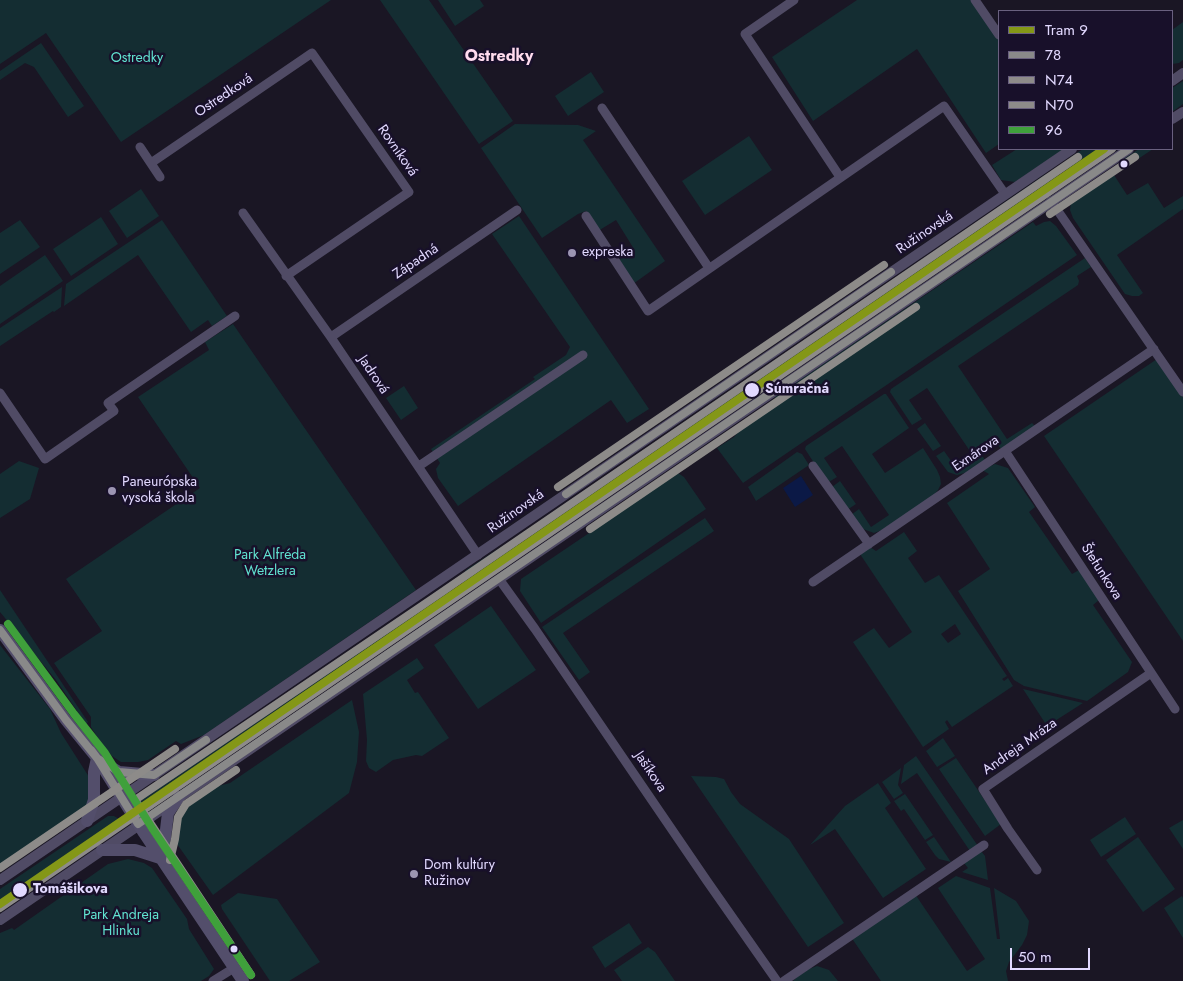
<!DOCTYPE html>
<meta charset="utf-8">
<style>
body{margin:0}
#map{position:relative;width:1183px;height:981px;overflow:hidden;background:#1a1624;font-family:Jost,sans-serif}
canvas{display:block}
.legend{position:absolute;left:998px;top:10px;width:175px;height:140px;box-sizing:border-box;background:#18102a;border:1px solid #69607f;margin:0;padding:6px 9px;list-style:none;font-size:15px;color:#e2d9ff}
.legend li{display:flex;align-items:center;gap:10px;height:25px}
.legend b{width:25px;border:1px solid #69607f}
.scale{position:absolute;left:1010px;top:948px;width:80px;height:22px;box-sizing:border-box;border:2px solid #e2d9ff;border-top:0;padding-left:6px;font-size:15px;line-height:18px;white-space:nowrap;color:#e2d9ff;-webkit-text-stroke:4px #18102a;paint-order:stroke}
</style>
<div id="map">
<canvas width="1183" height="981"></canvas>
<ul class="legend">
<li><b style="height:6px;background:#849717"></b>Tram 9</li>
<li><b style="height:6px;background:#898989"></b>78</li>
<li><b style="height:6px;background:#8d8b89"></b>N74</li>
<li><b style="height:6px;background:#8d8b89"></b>N70</li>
<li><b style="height:6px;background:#3fa03b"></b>96</li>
</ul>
<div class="scale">50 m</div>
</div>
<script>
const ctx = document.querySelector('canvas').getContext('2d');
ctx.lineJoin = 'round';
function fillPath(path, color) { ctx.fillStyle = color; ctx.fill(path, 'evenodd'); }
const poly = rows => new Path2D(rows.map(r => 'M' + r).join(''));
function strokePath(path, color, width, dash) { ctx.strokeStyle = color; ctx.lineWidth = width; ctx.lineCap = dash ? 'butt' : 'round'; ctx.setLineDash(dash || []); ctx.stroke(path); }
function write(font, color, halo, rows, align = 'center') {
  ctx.font = font + ' Jost,sans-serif'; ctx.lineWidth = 5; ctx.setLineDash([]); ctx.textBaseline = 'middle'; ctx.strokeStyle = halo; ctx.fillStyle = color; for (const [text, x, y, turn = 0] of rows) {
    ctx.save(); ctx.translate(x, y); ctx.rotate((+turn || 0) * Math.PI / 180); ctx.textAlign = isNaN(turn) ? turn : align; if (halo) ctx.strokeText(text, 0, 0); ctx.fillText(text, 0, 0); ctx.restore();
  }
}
const green = poly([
 [0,0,331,0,121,142,46,33,0,64],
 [380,0,429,0,513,121,479,144],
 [438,0,480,0,484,6,455,26],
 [857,0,972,0,999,40,999,144,986,153,917,49,813,121,772,57],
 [1183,22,1183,60,1179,63,1172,64,1172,30],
 [41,43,84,106,68,117,34,67,25,63,0,80,0,71],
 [591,72,604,92,568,116,555,96],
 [1183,81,1183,104,1172,112,1172,88],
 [515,124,578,125,596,131,583,140,665,261,633,284,617,261,634,249,616,220,598,231,586,211,578,214,542,238,481,148],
 [749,136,772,170,705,215,682,181],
 [1017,149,1064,149,1015,182,1001,180,992,165],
 [1083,149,1118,149,1081,174,1072,174,1068,170,1067,165,1071,157],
 [1139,149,1153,149,1114,175,1127,195,1148,183,1164,208,1183,196,1183,209,1117,255,1143,293,1139,296,1132,296,1125,294,1073,218,1070,210,1071,202,1075,197,1124,164,1122,160],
 [1046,174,1055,175,1059,177,1060,182,1056,191,1008,224,999,223,996,220,995,216,998,207],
 [141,189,159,216,127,238,109,211],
 [519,216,649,409,627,423,611,400,458,506,438,478,436,469,440,463,431,449,535,379,533,377,566,355,570,347,492,234],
 [101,217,118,244,71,276,53,249],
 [20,220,40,247,0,274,0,233],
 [162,220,227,316,212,326,208,320,191,332,138,255,64,306,66,284],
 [1050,221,1056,226,1077,255,743,483,717,448,734,437,752,417,775,403,775,397,1033,222,1036,226,1044,222],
 [974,224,983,224,987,226,988,232,984,240,543,541,533,541,530,539,530,529,533,526],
 [45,255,63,281,0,324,0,286],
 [1085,258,1091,267,1077,276,1079,281,1078,285,958,366,1007,439,1032,423,1035,426,1001,449,997,444,981,454,985,460,968,472,957,475,948,472,936,456,944,451,957,469,974,457,927,388,909,400,922,419,912,425,890,392,891,389],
 [62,287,61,307,54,312,53,311,0,346,0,328],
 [233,324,416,590,204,735,181,744,176,741,148,760,138,762,121,762,112,756,103,746,91,727,91,717,54,663,102,631,66,579,200,488,138,397,209,350,205,342],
 [1157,359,1183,397,1183,641,1044,436],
 [404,386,418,408,401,420,386,398],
 [884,394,886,394,909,428,872,454,885,473,923,448,937,470,940,477,941,484,938,490,933,496,882,530,874,533,863,529,851,515,859,509,871,527,889,515,842,446,824,458,837,477,827,483,805,449,806,446],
 [925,423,941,446,933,451,917,429],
 [797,452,802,454,809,465,756,501,748,487],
 [19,461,39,468,30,499,0,518,0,474],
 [995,464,1008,468,1035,507,1029,512,1072,574,1079,570,1099,600,1093,605,1132,662,1128,672,1087,701,1024,686,1014,680,958,591,990,569,947,503,989,474,982,470],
 [678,473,684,477,706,509,541,623,520,591,521,579],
 [840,481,856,504,847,510,832,487],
 [705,518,714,531,563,633,590,672,579,680,542,627],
 [904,532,917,551,908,558,925,583,939,575,1007,676,1002,679,1004,681,1008,678,1013,686,952,727,947,720,945,722,949,729,923,747,853,642,874,628,889,648,912,632,860,554,870,547,876,551],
 [955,624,961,634,948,643,941,634],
 [513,541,520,546,521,549,519,558,476,587,467,588,463,584,463,575,466,570,509,542],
 [442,588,448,588,453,591,454,599,448,606,150,810,143,811,138,806,136,800,139,794],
 [0,590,88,722,86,724,56,680,0,612],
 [491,606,536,670,478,709,434,645],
 [0,645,50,709,61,733,91,780,91,799,82,817,0,870],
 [417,658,424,668,407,680,415,693,418,692,449,738,422,756,416,755,393,760,376,772,369,768,366,761,367,740,363,694],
 [1023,689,1083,703,1047,726],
 [352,700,359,732,357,762,349,793,213,895,177,844,174,829,180,811,186,805,210,788,230,783],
 [943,738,955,756,937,767,926,751],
 [916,756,978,846,970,851,917,773,901,784,904,765],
 [956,758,1001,824,985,836,939,769],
 [901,768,898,785,903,793,894,799,882,782],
 [691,776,716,777,724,779,731,792,740,804,789,839,844,923,808,947],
 [878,783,891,803,885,808,926,869,883,898,835,829,810,845,845,806],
 [905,794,933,835,925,840,904,809,901,811,894,801],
 [108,816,114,816,119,819,121,825,118,831,0,912,0,889],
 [1125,817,1136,834,1101,857,1090,840],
 [1183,820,1183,849,1169,828],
 [934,837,951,862,939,859,935,855,926,842],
 [1138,837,1175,889,1143,912,1106,860],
 [981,851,985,856,988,880,962,872,968,868,964,863],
 [128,859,144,863,152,868,187,919,189,929,214,969,209,976,201,981,0,981,0,933,12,928,14,930,108,864],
 [956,876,990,888,997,939,1000,939,994,888,1016,901,1029,921,1027,935,1022,945,1009,962,1006,971,1008,981,881,981,851,937,915,894,967,971,985,959,938,888],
 [238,893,277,899,320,962,289,981,270,981,222,909,221,905],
 [1182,896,1183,898,1183,938,1164,908],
 [629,923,642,943,605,968,592,947],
 [648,947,655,952,675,981,622,981,614,970],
 [817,966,829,970,838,981,793,981,798,976,809,969]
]);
const water = poly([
 [801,476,813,495,795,507,783,488]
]);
const minor = poly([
 [794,0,745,34,840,177],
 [975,0,999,35],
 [602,108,709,268],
 [140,147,160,177],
 [151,163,312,53,409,192,286,276],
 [1051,201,1183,392],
 [243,213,330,336,478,555],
 [586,216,648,311,944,106,1005,194],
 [331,337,517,210],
 [0,393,45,459,114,411,108,403,235,316],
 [1005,451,1175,709],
 [419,466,583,355],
 [813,466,869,544],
 [499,579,535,629,707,881,777,981],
 [813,582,1154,349],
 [1037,870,1008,829,983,789,1151,673],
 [213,981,234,968],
 [784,981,984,845]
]);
const tertiary = poly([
 [1172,81,1183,73],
 [1172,119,1183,112],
 [0,880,1072,149],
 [0,920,1129,149]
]);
const secondary = poly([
 [0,630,66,720,97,758,144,833,243,981],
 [101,761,119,772,154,775],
 [87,821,94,800,94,772,97,758],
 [102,850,135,850,160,858],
 [160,858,165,838,168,813,179,797]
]);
const bus1 = poly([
 [566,494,891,272],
 [0,630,66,720,97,758,138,824,1129,149],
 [91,750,97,758,119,772,154,775,206,740]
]);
const bus2 = poly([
 [1050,214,1135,157],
 [590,529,916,307],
 [170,860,175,839,178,817,186,804,236,770],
 [251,975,135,800,429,601,1078,157]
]);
const bus3 = poly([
 [558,487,884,265],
 [0,868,175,749],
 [0,908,1112,149]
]);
const bus4 = poly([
 [8,624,74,714,105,753,152,828,251,975]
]);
const tram1 = poly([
 [0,904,1104,149]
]);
const markers = [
 [1124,164,4.5,"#e2d9ff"],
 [572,253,5,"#9c95b2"],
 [752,390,8,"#e2d9ff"],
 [112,491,5,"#9c95b2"],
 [414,874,5,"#9c95b2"],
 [20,890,8,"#e2d9ff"],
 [234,949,4.5,"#e2d9ff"]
];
const parkNames = [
 ["Ostredky",137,59],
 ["Park Alfréda",270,556],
 ["Wetzlera",270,572],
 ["Park Andreja",121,916],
 ["Hlinku",121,932]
];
const streetNames = [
 ["Ostredková",224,96,-34],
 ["Rovníková",397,151,55],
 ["Ružinovská",925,233,-34],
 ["Západná",416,262,-34],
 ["Jadrová",373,375,56],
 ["Exnárova",976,454,-34],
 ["Ružinovská",516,512,-35],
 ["Štefunkova",1101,572,57],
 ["Andreja Mráza",1020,747,-35],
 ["Jašíkova",650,772,56]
];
const poiNames = [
 ["expreska",582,253],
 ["Рaneurópska",122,483],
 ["vysoká škola",122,499],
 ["Dom kultúry",424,866],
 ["Ružinov",424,882]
];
const stopNames = [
 ["Súmračná",765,390],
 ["Tomášikova",33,890]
];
const quarterNames = [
 ["Ostredky",499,57]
];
fillPath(green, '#142d32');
fillPath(water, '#0b1946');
strokePath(minor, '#504b65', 9);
strokePath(tertiary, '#504b65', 10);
strokePath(secondary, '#534e6b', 12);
strokePath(bus1, '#898989', 8);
strokePath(bus2, '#8d8b89', 8);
strokePath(bus3, '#8d8b89', 8);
strokePath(bus4, '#3fa03b', 8);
strokePath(tram1, '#849717', 8);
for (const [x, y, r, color] of markers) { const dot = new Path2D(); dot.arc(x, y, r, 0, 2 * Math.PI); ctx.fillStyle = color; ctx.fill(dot); strokePath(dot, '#18102a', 2); }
write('14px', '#61e3d1', '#18102a', parkNames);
write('14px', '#e2d9ff', '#18102a', streetNames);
write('14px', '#e2d9ff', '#18102a', poiNames, 'left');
write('bold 14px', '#e2d9ff', '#18102a', stopNames, 'left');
write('bold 16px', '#ffdbee', '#18102a', quarterNames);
</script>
